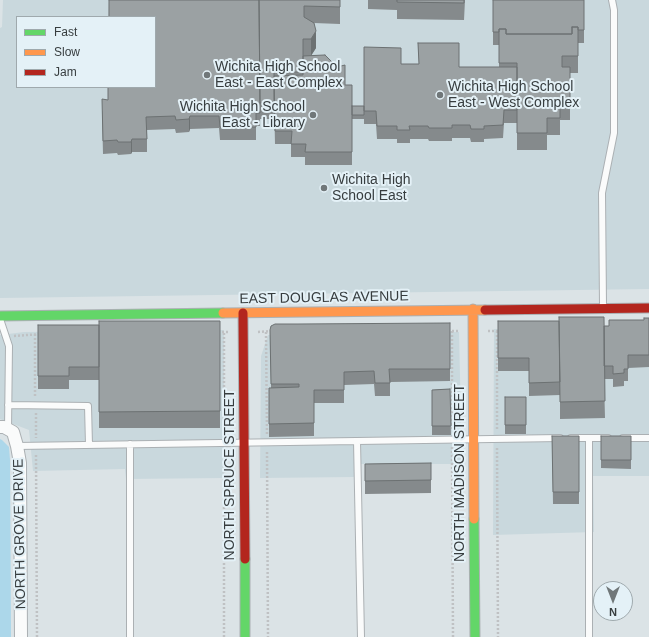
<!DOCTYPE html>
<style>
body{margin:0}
#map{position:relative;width:649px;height:637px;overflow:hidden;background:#dbe3e6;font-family:Arial,sans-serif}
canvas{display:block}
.legend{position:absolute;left:16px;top:16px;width:140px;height:72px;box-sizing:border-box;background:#e4f1f7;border:1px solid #9fa9ad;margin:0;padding:5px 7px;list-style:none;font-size:12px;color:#373d3f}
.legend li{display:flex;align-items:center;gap:8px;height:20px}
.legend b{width:20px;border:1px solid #9fa9ad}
.north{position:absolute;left:593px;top:581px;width:40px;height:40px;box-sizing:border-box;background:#e4f1f7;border:1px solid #9fa9ad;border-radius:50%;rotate:180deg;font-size:11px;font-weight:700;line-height:16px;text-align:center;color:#373d3f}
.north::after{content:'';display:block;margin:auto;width:14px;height:18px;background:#707779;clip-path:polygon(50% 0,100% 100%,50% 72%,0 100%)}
</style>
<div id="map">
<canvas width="649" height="637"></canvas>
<ul class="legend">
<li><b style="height:5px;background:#63d668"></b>Fast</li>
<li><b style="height:5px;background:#ff974d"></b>Slow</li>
<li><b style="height:5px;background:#b3261e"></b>Jam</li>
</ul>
<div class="north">N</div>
</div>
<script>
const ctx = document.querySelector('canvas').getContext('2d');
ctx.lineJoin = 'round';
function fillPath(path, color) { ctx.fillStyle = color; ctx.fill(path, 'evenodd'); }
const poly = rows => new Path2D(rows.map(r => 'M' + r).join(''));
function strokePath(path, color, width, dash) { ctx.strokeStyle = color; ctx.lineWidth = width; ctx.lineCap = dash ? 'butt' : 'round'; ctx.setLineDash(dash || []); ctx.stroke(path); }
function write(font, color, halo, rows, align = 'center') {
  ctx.font = font + ' Arial,sans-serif'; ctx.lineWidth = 4; ctx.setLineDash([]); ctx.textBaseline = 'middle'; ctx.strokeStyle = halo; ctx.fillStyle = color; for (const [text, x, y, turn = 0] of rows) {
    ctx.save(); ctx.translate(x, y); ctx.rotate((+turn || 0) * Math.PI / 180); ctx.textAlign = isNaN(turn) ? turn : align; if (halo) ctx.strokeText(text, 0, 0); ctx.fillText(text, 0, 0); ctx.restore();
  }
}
const built = poly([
 [3,0,649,0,649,289,0,298,0,28,2,27],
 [17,17,155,17,155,87,17,87],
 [649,327,649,476,593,476,594,532,493,535,494,329],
 [224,330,224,478,126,479,125,469,33,471,29,430,0,419,0,335,24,332],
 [459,332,462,464,358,464,354,477,260,478,261,356,268,335]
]);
const green = poly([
 [0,439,2,440,9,447,10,460,11,637,0,637]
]);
const path = poly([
 [448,331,459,331],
 [452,331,452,430],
 [488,331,501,331],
 [497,331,497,431],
 [218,332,229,332],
 [258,332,273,331],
 [266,332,267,435],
 [35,334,35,398],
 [14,336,41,334],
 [36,413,36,438],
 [224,435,224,332],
 [452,447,453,637],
 [497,448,498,637],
 [267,452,268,637],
 [36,455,37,637],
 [224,637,224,450]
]);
const lane = poly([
 [603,306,602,193,614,133,614,10,612,0],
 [0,319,9,346,8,429],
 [8,405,88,406,89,445],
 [571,438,608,438],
 [589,438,589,637],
 [623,438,649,438],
 [357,441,361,637],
 [17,446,560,438],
 [130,637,130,444]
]);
const street = poly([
 [0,427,4,427,13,432,17,446,20,463,21,637]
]);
const fast = poly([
 [0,316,223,313],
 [474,519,475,637],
 [245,559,245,637]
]);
const slow = poly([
 [473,309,474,519],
 [223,313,485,310]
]);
const jam = poly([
 [485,310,649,308],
 [243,313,245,559]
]);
const wall = poly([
 [109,0,340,0,340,24,314,23,316,48,311,55,345,85,352,106,364,106,401,64,419,64,418,43,459,67,499,67,499,45,493,45,493,0,584,0,584,43,578,43,578,73,570,73,570,120,560,120,560,135,547,135,547,150,517,150,517,123,504,123,503,138,484,139,484,142,471,142,470,138,452,138,452,141,429,141,428,139,410,139,410,143,397,143,397,139,377,139,376,124,364,124,364,119,352,119,352,165,305,165,305,157,291,157,291,144,275,144,274,98,274,119,260,119,260,118,260,126,256,126,256,140,220,140,219,128,190,129,189,132,176,133,175,129,147,130,147,152,132,152,131,154,118,155,117,153,103,154,102,112,108,100],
 [368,0,465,0,464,20,397,19,397,10,368,9],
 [649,318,649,367,628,368,628,381,624,381,624,386,613,387,613,379,604,379,605,418,560,419,560,390,560,395,529,396,529,371,498,371,498,321,604,326,609,326,644,320],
 [220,321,220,428,99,428,99,380,69,380,69,389,38,389,38,325,99,325],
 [450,323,450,381,390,382,390,396,375,396,374,384,344,385,344,403,314,403,314,436,269,437,269,388,271,388,270,330],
 [450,389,451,435,432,435,432,390],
 [505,397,526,397,526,434,505,434],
 [552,436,579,436,579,504,553,504],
 [601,436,631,436,631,469,601,468],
 [431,463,431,493,365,494,365,464]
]);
const shadedWall = poly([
 [316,31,316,48,311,56,311,39],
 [190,116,190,129,189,132,189,119],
 [132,139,132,152,131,154,131,142]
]);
const building = poly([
 [109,0,259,0,260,107,260,113,256,113,256,127,220,127,219,116,190,116,189,119,176,120,175,116,146,117,147,139,132,139,131,142,118,142,117,140,103,141,102,99,108,100,108,87,155,87,155,17,109,17,109,0],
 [259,0,340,0,340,7,304,6,304,17,314,23,316,31,311,39,303,39,303,72,274,72,274,102,260,103,259,0],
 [397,0,464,0,464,3,397,2,397,0],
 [493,0,584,0,584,30,578,30,578,27,572,27,572,34,506,34,506,29,499,29,499,32,493,32,493,0],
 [572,27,578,27,578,56,562,56,562,67,570,67,570,103,560,103,560,118,547,118,547,133,517,133,517,63,499,63,499,29,506,29,506,34,572,34,572,27],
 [418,43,459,43,459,67,517,67,517,110,504,110,503,125,484,126,484,129,471,129,470,125,452,125,452,128,429,128,428,126,409,126,410,130,397,130,397,126,377,126,376,111,364,111,364,47,401,48,401,64,419,64,418,43],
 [325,55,337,67,345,65,345,85,352,85,352,152,305,152,306,144,291,144,292,131,275,131,274,76,303,75,303,56,325,55],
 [352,106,364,106,364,115,352,115,352,106],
 [559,317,604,317,605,401,560,402,559,317],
 [644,318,649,318,649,355,628,355,628,369,624,369,624,373,613,374,613,366,604,366,604,326,609,326,609,320,644,320,644,318],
 [99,321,220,321,220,411,99,412,99,321],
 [498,321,559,321,560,382,529,383,529,358,498,358,498,321],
 [450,323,450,369,389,369,390,383,375,383,374,371,344,372,344,390,314,390,314,423,269,424,269,388,299,387,299,384,271,384,270,330,271,326,275,324,298,324,450,323],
 [38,325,99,325,99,367,69,367,69,376,38,376,38,325],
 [450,389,451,426,432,426,432,390,450,389],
 [505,397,526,397,526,425,505,425,505,397],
 [552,436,579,436,579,492,553,492,552,436],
 [601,436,631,436,631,460,601,460,601,436],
 [431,463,431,480,365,481,365,464,431,463]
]);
const markers = [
 [207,75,4,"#707779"],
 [440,95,4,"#707779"],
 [313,115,4,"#707779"],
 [324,188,4,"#707779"]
];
const poiNames = [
 ["Wichita High School",215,67],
 ["East - East Complex",215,83],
 ["Wichita High School",448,87],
 ["East - West Complex",448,103],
 ["Wichita High School",305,107,"right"],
 ["East - Library",305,123,"right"],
 ["Wichita High",332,180],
 ["School East",332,196]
];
const streetNames = [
 ["EAST DOUGLAS AVENUE",324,298,-1],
 ["NORTH MADISON STREET",460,473,-90],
 ["NORTH SPRUCE STREET",230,475,-90],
 ["NORTH GROVE DRIVE",20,534,-91]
];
fillPath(built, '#c9d8dd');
fillPath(green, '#acd7ea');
strokePath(lane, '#abb0b3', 8);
strokePath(street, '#abb0b3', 14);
strokePath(fast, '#abb0b3', 11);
strokePath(slow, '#abb0b3', 11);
strokePath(jam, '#abb0b3', 11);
strokePath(path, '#bfc1c3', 2.5, [2, 2]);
strokePath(lane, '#fafbfb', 6);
strokePath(street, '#fafbfb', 12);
strokePath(fast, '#63d668', 9);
strokePath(slow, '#ff974d', 9);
strokePath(jam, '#b3261e', 9);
fillPath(wall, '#858a8c');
fillPath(shadedWall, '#6c7172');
fillPath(building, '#9ba1a3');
strokePath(building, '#6c7172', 1);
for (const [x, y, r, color] of markers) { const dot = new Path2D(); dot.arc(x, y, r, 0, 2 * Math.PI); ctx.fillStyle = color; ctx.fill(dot); strokePath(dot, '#e4f1f7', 1.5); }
write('14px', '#373d3f', '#e4f1f7', poiNames, 'left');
write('14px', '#373d3f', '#e4f1f7', streetNames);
</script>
